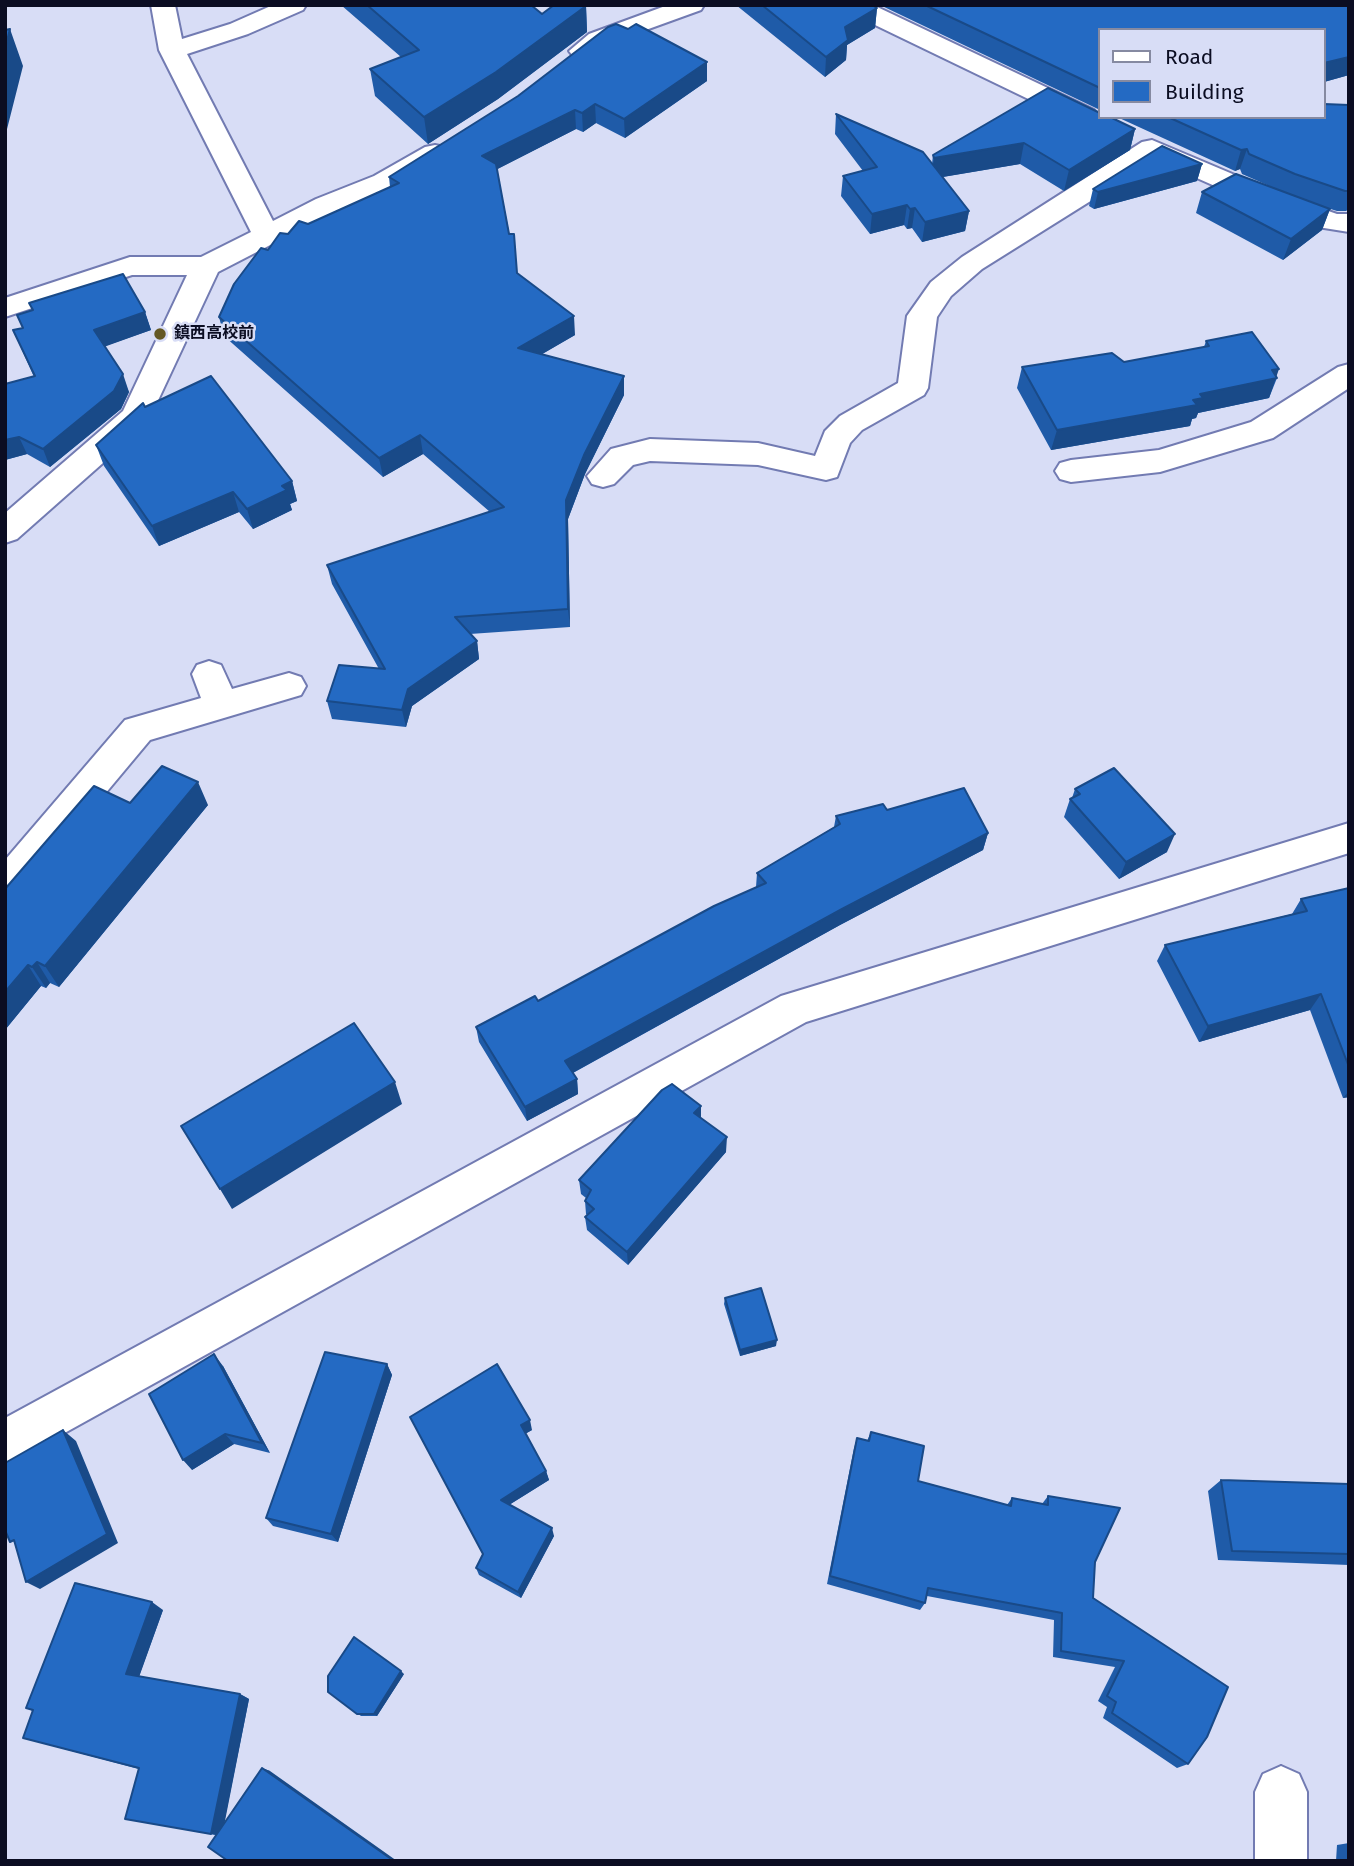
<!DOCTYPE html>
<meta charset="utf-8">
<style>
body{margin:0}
#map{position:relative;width:1354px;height:1866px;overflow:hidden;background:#d8ddf6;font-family:"Fira Sans",sans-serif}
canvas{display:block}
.frame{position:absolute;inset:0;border:7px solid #0b0d22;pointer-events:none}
.legend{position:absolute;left:1098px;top:28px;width:228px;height:91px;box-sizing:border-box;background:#d8ddf6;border:2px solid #868aa1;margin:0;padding:9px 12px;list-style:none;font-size:21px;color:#0b0d22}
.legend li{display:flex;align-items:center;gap:14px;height:35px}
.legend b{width:35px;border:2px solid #868aa1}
</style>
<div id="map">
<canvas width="1354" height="1866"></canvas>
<div class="frame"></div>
<ul class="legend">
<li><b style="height:9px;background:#fff"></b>Road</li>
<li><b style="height:19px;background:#246ac3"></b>Building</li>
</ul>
</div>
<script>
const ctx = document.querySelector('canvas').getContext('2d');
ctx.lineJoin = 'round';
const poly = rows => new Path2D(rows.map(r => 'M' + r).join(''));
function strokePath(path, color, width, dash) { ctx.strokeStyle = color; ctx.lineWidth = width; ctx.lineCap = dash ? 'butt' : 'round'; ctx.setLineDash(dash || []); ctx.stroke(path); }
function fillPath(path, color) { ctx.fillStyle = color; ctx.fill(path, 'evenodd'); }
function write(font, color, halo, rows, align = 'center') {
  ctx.font = font + ' "Fira Sans","Noto Sans JP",sans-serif'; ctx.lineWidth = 5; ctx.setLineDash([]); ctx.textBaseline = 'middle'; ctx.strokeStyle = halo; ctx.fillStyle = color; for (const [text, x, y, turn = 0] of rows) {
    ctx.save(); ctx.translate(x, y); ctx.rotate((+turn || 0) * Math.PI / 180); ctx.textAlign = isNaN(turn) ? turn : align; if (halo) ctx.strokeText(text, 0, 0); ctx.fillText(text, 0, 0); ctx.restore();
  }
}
const minor = poly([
 [151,5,175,5,182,39,230,24,273,5,306,5,303,10,248,34,187,54,273,221,316,199,374,176,425,147,435,145,445,147,449,153,445,159,394,188,336,211,218,272,147,424,17,539,5,543,5,513,123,411,187,275,132,275,5,317,5,298,130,257,201,257,251,232,159,50,151,5],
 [668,5,704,5,701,10,607,44,591,56,582,59,573,56,569,51,589,34,668,5],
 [841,5,873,5,1094,110,1098,116,1094,122,1085,124,1076,122,844,10,841,5],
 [1152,140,1287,197,1337,214,1349,214,1349,232,1324,228,1267,209,1156,160,982,269,951,296,937,317,928,388,924,395,862,430,850,443,837,477,826,480,758,465,650,461,633,465,614,484,603,487,592,484,587,476,611,449,650,439,758,443,815,456,825,431,840,416,898,383,907,316,931,282,962,257,1142,142,1152,140],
 [1349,364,1349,388,1273,438,1160,472,1071,482,1060,479,1055,471,1060,463,1071,460,1159,450,1251,422,1338,367,1349,364],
 [209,661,221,665,232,689,289,673,301,677,306,686,301,695,150,740,18,898,5,903,5,860,125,720,201,698,192,674,197,665,209,661],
 [1349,823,1349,853,806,1022,5,1466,5,1418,781,996,1349,823],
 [1281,1766,1299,1774,1307,1792,1307,1861,1255,1861,1255,1792,1263,1774,1281,1766]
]);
const wall = poly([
 [341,5,531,5,542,14,586,6,587,32,498,99,428,144,375,96,370,69,401,57],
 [736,5,872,5,877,8,875,28,847,45,846,60,825,77],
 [880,5,1349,5,1349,75,1324,82,1324,30,1100,30,1100,110],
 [707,81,625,138,596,123,583,132,576,129,497,169,517,273,575,335,542,354,624,376,624,395,585,474,568,519,570,627,470,634,477,641,479,659,412,706,406,727,332,719,327,701,379,669,332,584,327,565,490,512,423,454,383,477,224,336,219,317,268,250,288,234,390,187,389,177,518,96],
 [1349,105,1349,209,1346,211,1337,211,1321,206,1330,209,1322,230,1283,260,1196,213,1202,192,1274,188,1242,174,1240,169,1235,171,1117,117,1324,117],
 [836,114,932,164,933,155,1135,129,1130,150,1064,191,1020,164,942,177,969,211,965,231,922,242,912,228,907,229,904,225,870,234,841,196,843,176,863,171,835,134],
 [1202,164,1197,181,1094,209,1089,206,1093,189],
 [145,312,151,330,105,346,129,392,121,409,50,467,27,454,5,460,34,377,13,330],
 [1206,341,1276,377,1277,378,1269,398,1198,413,1196,418,1192,419,1190,426,1051,450,1017,388,1022,367,1124,362,1204,347],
 [145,407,292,481,297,501,290,504,292,510,253,529,239,512,159,546,104,466,96,445],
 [1075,789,1167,852,1119,879,1064,817,1070,799,1072,798],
 [130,803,208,805,59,987,50,983,46,988,41,986,5,1030,5,889],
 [887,810,988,833,983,850,840,925,573,1073,577,1079,578,1094,527,1121,479,1042,476,1027,538,1001,756,887,757,873,834,827,836,816],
 [1349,888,1349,1097,1343,1098,1310,1010,1199,1042,1157,961,1165,945,1292,914,1301,899],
 [701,1118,726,1152,628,1265,587,1230,585,1217,587,1215,586,1214,585,1201,586,1198,581,1194,579,1180],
 [725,1298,776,1346,740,1356,724,1304],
 [387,1364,392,1375,338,1542,273,1526,266,1518],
 [223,1366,270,1453,234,1444,192,1470],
 [410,1417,532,1430,525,1434,546,1471,549,1480,509,1505,554,1536,521,1598,479,1575,476,1568,483,1554],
 [871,1432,918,1481,1007,1505,1012,1498,1042,1504,1048,1496,1095,1562,1093,1598,1188,1764,1177,1768,1103,1718,1107,1707,1098,1701,1115,1667,1053,1657,1054,1620,927,1596,925,1603,920,1610,827,1584,854,1448,857,1438,867,1441],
 [1221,1480,1349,1484,1349,1565,1218,1560,1208,1491],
 [163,1610,139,1676,240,1694,249,1699,224,1823,262,1768,270,1771,216,1835,125,1819,139,1769,23,1738,33,1711,26,1708],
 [404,1674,377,1716,361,1716,328,1692],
 [1349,1843,1349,1861,1336,1861,1337,1845]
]);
const shadedWall = poly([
 [586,6,587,32,498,99,428,144,424,117],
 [877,8,875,28,847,45,846,60,825,77,826,57,845,27],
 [10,29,23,66,5,137,5,49],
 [1349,57,1349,75,1324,82,1324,63],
 [707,62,707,81,625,138,624,119],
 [595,104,596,123,583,132,582,113],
 [575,110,576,129,484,176,482,156],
 [1135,129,1130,150,1064,191,1069,170],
 [1024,143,1020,164,931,179,934,158],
 [1247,149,1240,169,1235,171,1241,150],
 [1202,164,1197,181,1094,209,1098,192],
 [907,205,904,225,870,234,872,214],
 [915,208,912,228,907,229,910,209],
 [1330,209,1322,230,1283,260,1291,239],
 [969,211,965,231,922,242,925,222],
 [145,312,151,330,101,348,94,330],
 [574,316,575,335,520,367,518,348],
 [1279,369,1269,398,1198,413,1196,418,1192,419,1190,426,1051,450,1057,430,1193,400,1200,394,1272,370],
 [123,374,129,392,121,409,50,467,43,449],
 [624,376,624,395,585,474,568,519,570,627,568,609,566,500,584,455],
 [420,435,423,454,383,477,379,458],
 [19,437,27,454,5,460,5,440],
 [292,481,297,501,290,504,292,510,253,529,247,509,282,486],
 [233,492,239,512,159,546,152,526],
 [477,641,479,659,412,706,406,727,402,710,408,689],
 [198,782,208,805,59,987,45,966],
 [988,833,983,850,840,925,567,1076,565,1061,842,909],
 [1175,834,1167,852,1119,879,1126,862],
 [37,962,50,983,46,988,32,967],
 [28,965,41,986,5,1030,5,992],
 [1321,994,1310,1010,1199,1042,1208,1026],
 [577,1079,578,1094,527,1121,525,1107],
 [395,1082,402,1104,232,1209,220,1189],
 [1349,1091,1349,1097,1343,1098],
 [701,1106,701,1121,694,1113],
 [727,1137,726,1152,628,1265,627,1252],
 [777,1340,776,1346,740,1356,740,1350],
 [214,1354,223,1366,270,1453,262,1443],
 [387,1364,392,1375,338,1542,331,1534],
 [530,1420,532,1430,523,1435,521,1425],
 [63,1430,76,1441,118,1543,40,1589,26,1582],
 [225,1434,234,1444,192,1470,183,1460],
 [546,1471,549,1480,504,1508,501,1500],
 [552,1528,554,1536,521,1598,518,1592],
 [152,1602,163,1610,138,1680,126,1674],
 [401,1671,404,1674,377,1716,374,1714],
 [240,1694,249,1699,222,1836,211,1834],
 [262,1768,270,1771,397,1861,394,1861]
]);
const building = poly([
 [367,5,531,5,542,14,554,5,586,6,496,72,424,117,370,69,419,50,367,5],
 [762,5,872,5,877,8,845,27,848,40,826,57,762,5],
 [925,5,1349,5,1349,57,1324,63,1324,30,1100,30,1100,88,925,5],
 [616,24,628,29,636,24,707,62,624,119,595,104,582,113,575,110,482,156,496,164,509,234,514,234,517,273,574,316,518,348,624,376,584,455,566,500,568,609,455,617,477,641,408,689,402,710,327,701,339,665,385,669,327,565,504,507,420,435,379,458,219,317,234,284,261,248,268,250,280,233,288,234,299,221,308,224,399,183,389,177,518,96,608,27,616,24],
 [10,29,5,49,5,30,10,29],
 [1048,88,1100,113,1100,117,1110,117,1135,129,1069,170,1024,143,934,158,933,155,1048,88],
 [1324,104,1349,105,1349,191,1345,191,1295,174,1249,154,1247,149,1241,150,1168,117,1324,117,1324,104],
 [836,114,923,152,969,211,925,222,915,208,910,209,907,205,872,214,843,176,877,167,836,114],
 [1162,146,1202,164,1098,192,1093,189,1162,146],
 [1236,174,1330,209,1291,239,1202,192,1236,174],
 [123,274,145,312,94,330,123,374,114,391,43,449,19,437,5,440,5,384,35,376,13,330,23,328,17,315,33,310,29,303,123,274],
 [1252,332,1279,369,1272,370,1277,378,1200,394,1203,398,1193,400,1197,405,1057,430,1022,367,1112,353,1124,362,1209,346,1206,341,1252,332],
 [211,376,292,481,282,486,287,490,247,509,233,492,152,526,96,445,143,403,145,407,211,376],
 [162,766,198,782,45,966,37,962,32,967,28,965,5,992,5,889,94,786,130,803,162,766],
 [1114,768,1175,834,1126,862,1070,799,1080,794,1075,789,1114,768],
 [964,788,988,833,842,909,565,1061,577,1079,525,1107,476,1027,535,996,538,1001,714,906,766,883,757,873,840,824,836,816,883,804,887,810,964,788],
 [1349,888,1349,1067,1321,994,1208,1026,1165,945,1307,911,1301,899,1349,888],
 [354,1023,395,1082,220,1189,181,1126,354,1023],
 [672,1084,701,1106,694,1113,727,1137,627,1252,585,1217,594,1209,585,1201,591,1190,579,1180,662,1090,672,1084],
 [761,1288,777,1340,740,1350,725,1298,761,1288],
 [325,1352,387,1364,331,1534,266,1518,325,1352],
 [214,1354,262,1443,225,1434,183,1460,149,1394,214,1354],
 [497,1364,530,1420,521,1425,546,1471,501,1500,552,1528,518,1592,476,1568,483,1554,410,1417,497,1364],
 [63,1430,107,1534,26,1582,14,1540,10,1542,5,1530,5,1463,63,1430],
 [871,1432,924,1446,918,1481,1011,1506,1012,1498,1048,1505,1048,1496,1120,1508,1095,1562,1093,1598,1228,1687,1207,1737,1188,1764,1112,1713,1116,1702,1107,1696,1124,1661,1061,1651,1062,1613,928,1588,925,1603,830,1576,857,1438,869,1441,871,1432],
 [1221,1480,1349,1484,1349,1554,1232,1551,1221,1480],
 [75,1583,152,1602,126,1674,240,1694,211,1834,125,1819,139,1768,23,1738,33,1710,26,1708,75,1583],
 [354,1637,401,1671,374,1714,357,1714,328,1692,328,1676,354,1637],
 [262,1768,394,1861,228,1861,208,1847,262,1768]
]);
const markers = [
 [160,334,7,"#645824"]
];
const farPoinames = [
 ["鎮西高校前",174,334]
];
strokePath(minor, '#727bb2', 4);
fillPath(minor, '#fff');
fillPath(wall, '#1f5ba8');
fillPath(shadedWall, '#194a88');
fillPath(building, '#246ac3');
strokePath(building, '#194a88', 2);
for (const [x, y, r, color] of markers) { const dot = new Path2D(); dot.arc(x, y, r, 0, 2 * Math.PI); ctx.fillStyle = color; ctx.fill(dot); strokePath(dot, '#d8ddf6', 2.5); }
write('bold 16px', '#0b0d22', '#d8ddf6', farPoinames, 'left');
</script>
